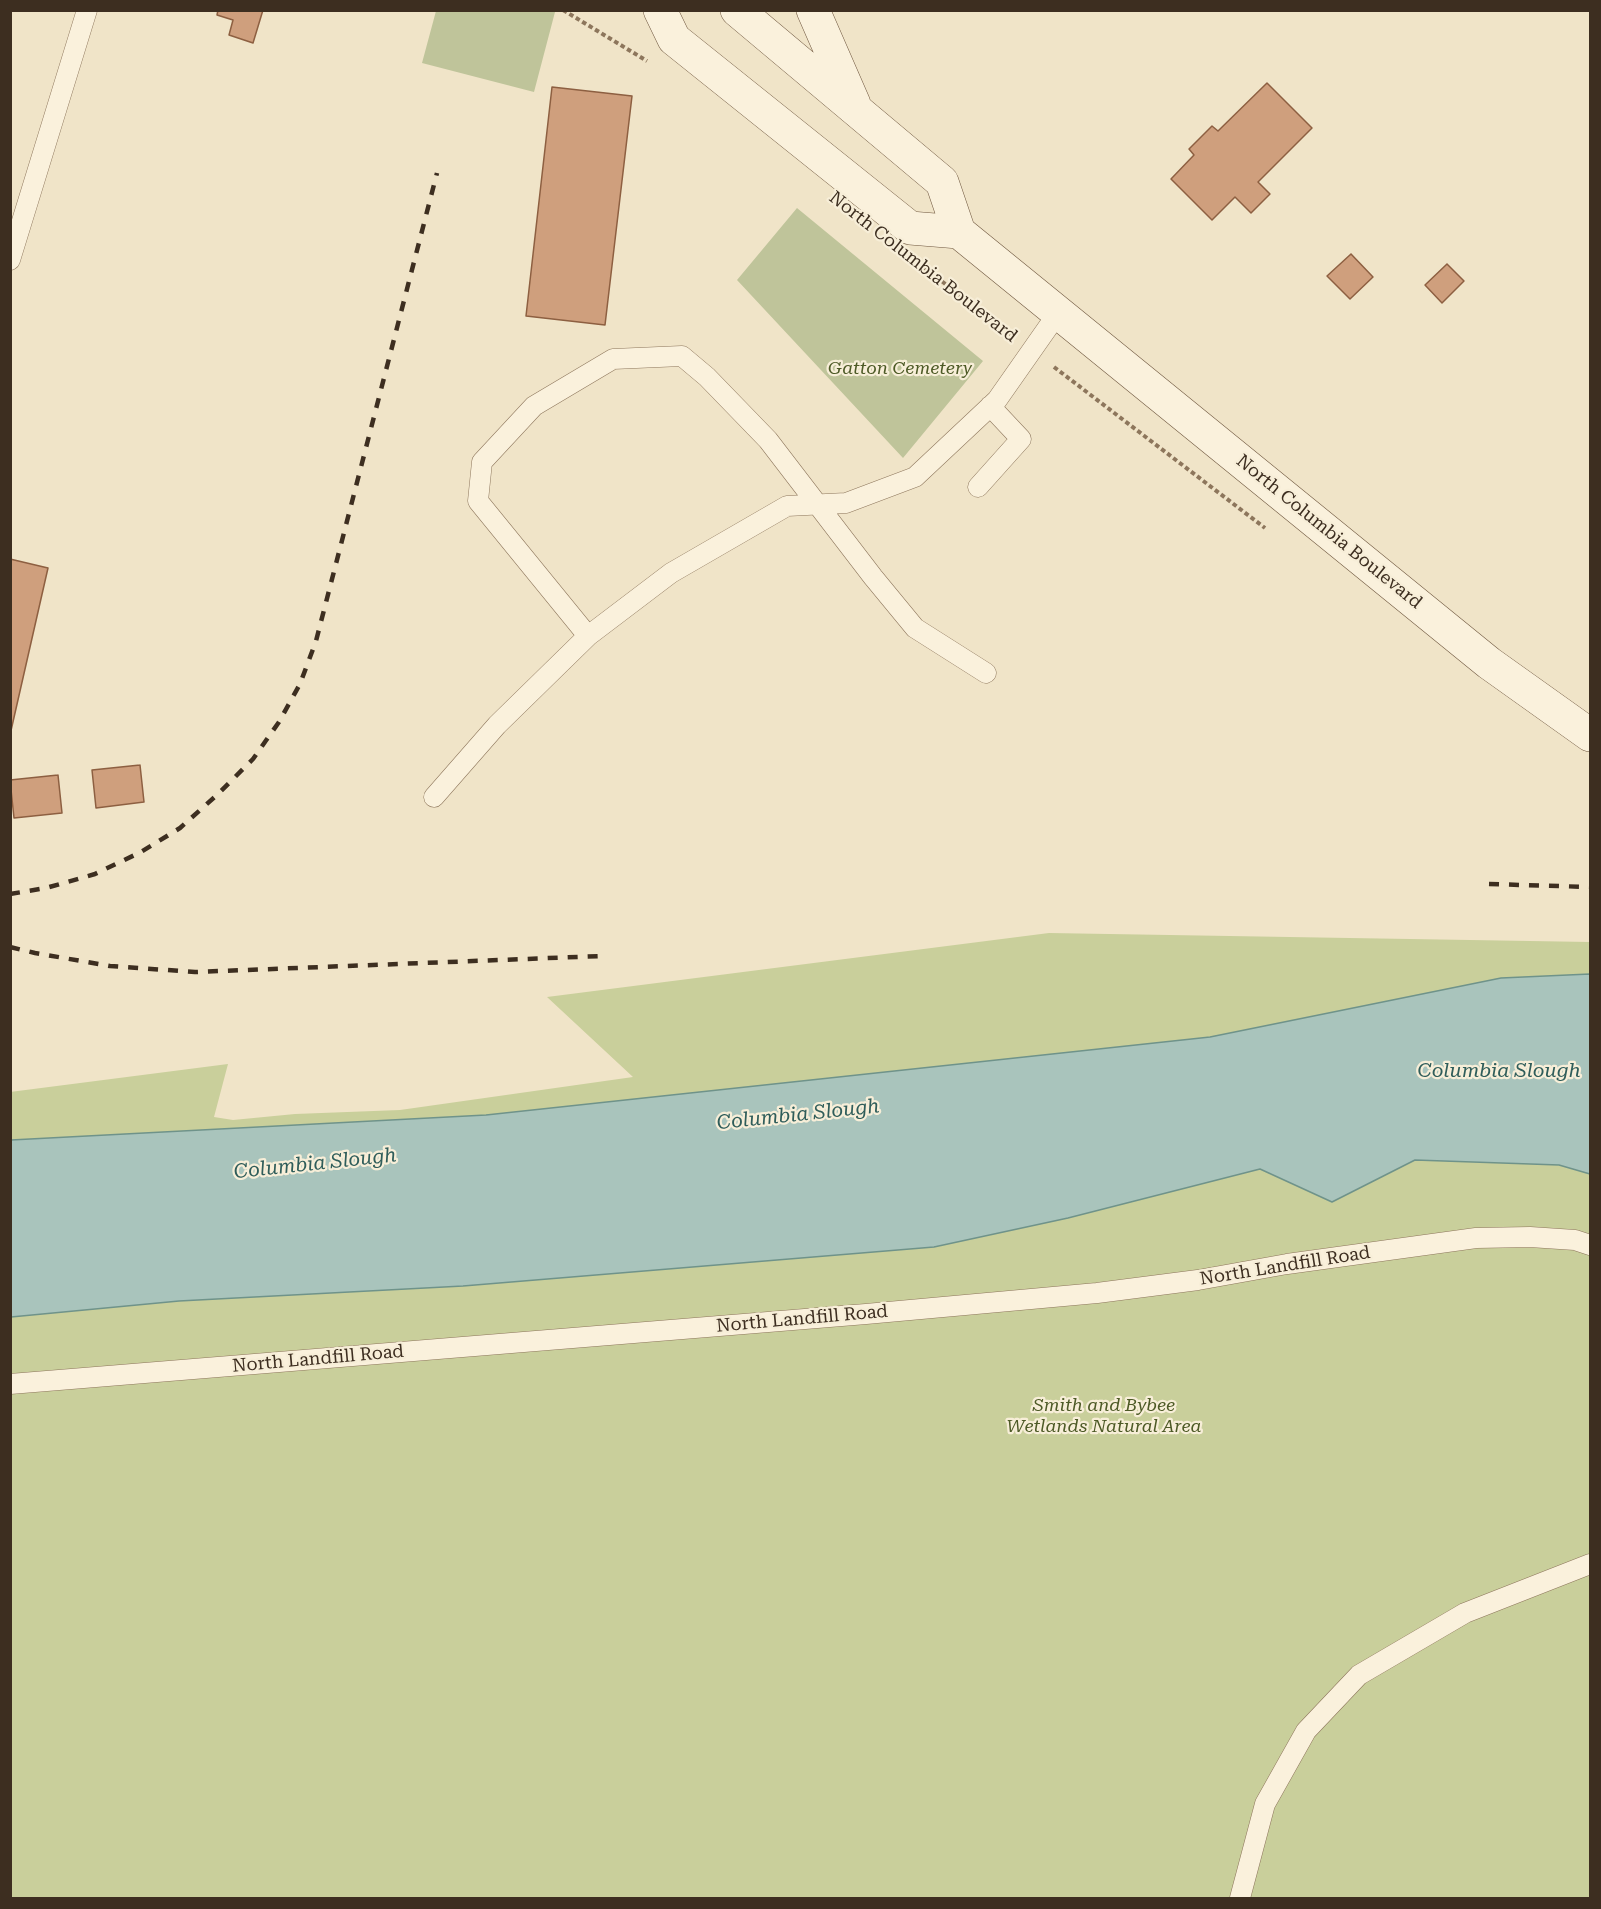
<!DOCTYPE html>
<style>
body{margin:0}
#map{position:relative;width:1601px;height:1909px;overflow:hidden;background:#f0e4c8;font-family:"Roboto Serif",serif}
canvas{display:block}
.frame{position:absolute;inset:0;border:12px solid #3d2e20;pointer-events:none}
</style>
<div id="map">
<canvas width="1601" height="1909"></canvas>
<div class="frame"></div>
</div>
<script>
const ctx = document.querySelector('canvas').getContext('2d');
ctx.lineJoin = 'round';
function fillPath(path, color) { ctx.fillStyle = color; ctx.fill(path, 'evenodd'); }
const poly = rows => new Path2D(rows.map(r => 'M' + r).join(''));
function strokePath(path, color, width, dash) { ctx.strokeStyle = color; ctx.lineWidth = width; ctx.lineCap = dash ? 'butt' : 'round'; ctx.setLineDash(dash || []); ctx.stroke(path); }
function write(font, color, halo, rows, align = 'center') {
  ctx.font = font + ' "Roboto Serif",serif'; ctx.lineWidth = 4.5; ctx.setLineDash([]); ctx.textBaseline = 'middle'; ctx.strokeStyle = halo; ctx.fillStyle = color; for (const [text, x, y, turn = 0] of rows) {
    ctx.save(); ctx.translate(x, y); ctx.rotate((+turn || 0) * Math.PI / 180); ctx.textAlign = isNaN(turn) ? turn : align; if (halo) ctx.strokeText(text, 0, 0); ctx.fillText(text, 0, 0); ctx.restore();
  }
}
const green = poly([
 [1049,933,1590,942,1590,1898,11,1898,10,1092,228,1064,214,1117,233,1120,295,1114,400,1110,633,1077,547,997]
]);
const cemetery = poly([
 [551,11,555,12,534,92,422,63,436,11],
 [797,208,983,361,903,458,737,280]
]);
const water = poly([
 [1590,974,1590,1174,1559,1165,1415,1160,1332,1202,1260,1169,1068,1218,934,1247,463,1286,179,1301,11,1317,11,1140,486,1115,1210,1037,1501,978,1590,974]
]);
const building = poly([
 [218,10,263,10,253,43,229,35,233,20,217,15,218,10],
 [1267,83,1312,128,1258,182,1270,194,1251,213,1235,197,1212,220,1171,179,1194,155,1189,149,1212,126,1218,131,1267,83],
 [552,87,632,96,605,325,526,316,552,87],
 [1351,254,1373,277,1350,299,1327,276,1351,254],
 [1447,264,1464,281,1442,303,1425,285,1447,264],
 [10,559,48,568,10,735,10,559],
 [140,765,144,802,96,808,92,770,140,765],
 [58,775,62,813,14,818,10,780,58,775]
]);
const path = poly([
 [563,10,647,61],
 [918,263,1012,335],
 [1054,367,1265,528]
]);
const service = poly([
 [10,260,87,10],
 [978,487,1021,439,990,406],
 [588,636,478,501,482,462,534,406,613,359,682,356,707,377,768,440,873,577,915,628,986,673],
 [434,797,497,725,588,636,671,573,787,506,846,503,915,477,997,400,1058,313],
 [10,1384,866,1314,1097,1293,1198,1280,1287,1264,1476,1238,1530,1237,1575,1240,1590,1245],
 [1240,1898,1265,1804,1306,1731,1359,1675,1465,1613,1590,1564]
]);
const secondary = poly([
 [660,10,674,39,910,228,959,232],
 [737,10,942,182,959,232,1489,663,1590,735],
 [813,10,854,104]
]);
const rail = poly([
 [1489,884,1590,887],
 [10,894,46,888,95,874,141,852,180,828,218,794,253,759,279,722,300,684,316,641,437,173],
 [10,947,35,953,110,966,195,972,601,956]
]);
const streetNames = [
 ["North Columbia Boulevard",923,267,38],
 ["North Columbia Boulevard",1329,532,39],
 ["North Landfill Road",1285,1266,-9],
 ["North Landfill Road",802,1319,-5],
 ["North Landfill Road",318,1359,-5]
];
const parkNames = [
 ["Gatton Cemetery",900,369],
 ["Smith and Bybee",1104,1406],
 ["Wetlands Natural Area",1104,1427]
];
const waterNames = [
 ["Columbia Slough",1499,1071],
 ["Columbia Slough",798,1115,-6],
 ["Columbia Slough",315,1164,-6]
];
fillPath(green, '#c9cf9b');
fillPath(cemetery, '#bfc49a');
fillPath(water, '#a9c4bc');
strokePath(water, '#6f938a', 1.5);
fillPath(building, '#cf9f7d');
strokePath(building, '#8d5f41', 1.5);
strokePath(service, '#8d765c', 21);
strokePath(secondary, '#6f573f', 34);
strokePath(path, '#8d765c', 4, [4.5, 3]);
strokePath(service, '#faf1dc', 20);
strokePath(secondary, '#faf1dc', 33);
strokePath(rail, '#3d2e20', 4.5, [10, 10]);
write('18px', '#3d2e20', '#f7eed8', streetNames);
write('italic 18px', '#4d5a26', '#f7eed8', parkNames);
write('italic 20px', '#2f5d5a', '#f7eed8', waterNames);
</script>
